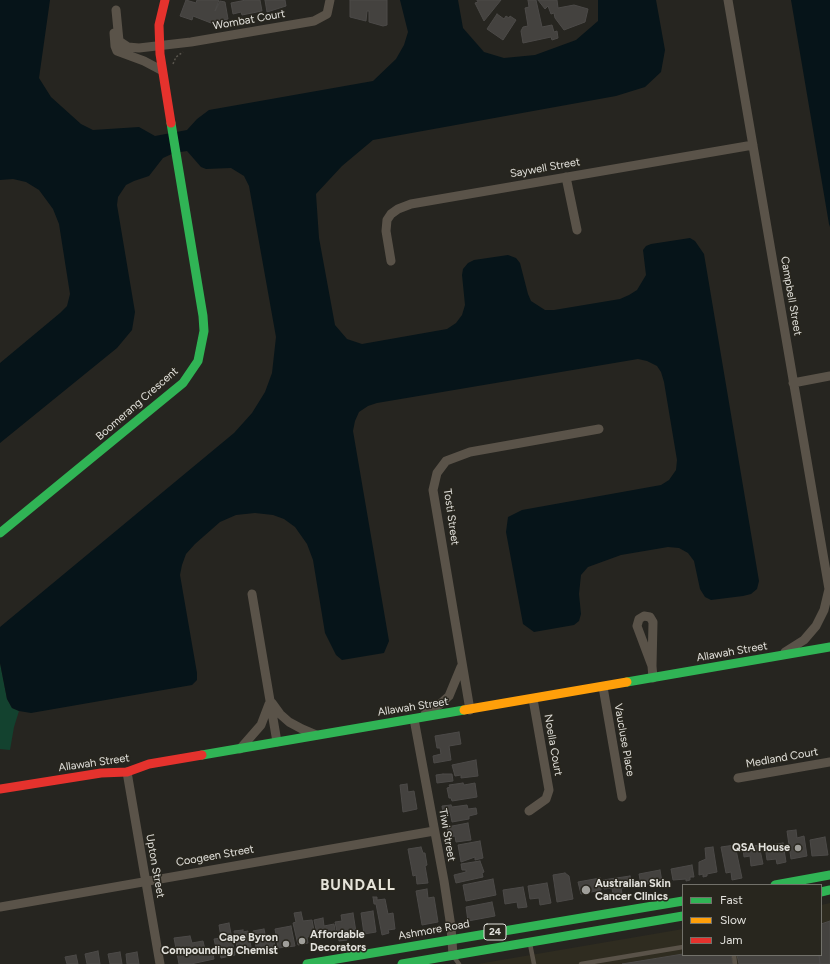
<!DOCTYPE html>
<style>
body{margin:0}
#map{position:relative;width:830px;height:964px;overflow:hidden;background:#262520;font-family:Figtree,sans-serif}
canvas{display:block}
.legend{position:absolute;left:682px;top:884px;width:140px;height:72px;box-sizing:border-box;background:#28261e;border:1px solid #72716a;margin:0;padding:5px 7px;list-style:none;font-size:12px;color:#e2e1dc}
.legend li{display:flex;align-items:center;gap:8px;height:20px}
.legend b{width:20px;border:1px solid #72716a}
</style>
<div id="map">
<canvas width="830" height="964"></canvas>
<ul class="legend">
<li><b style="height:5px;background:#30b455"></b>Fast</li>
<li><b style="height:5px;background:#ff9f0a"></b>Slow</li>
<li><b style="height:5px;background:#e5322d"></b>Jam</li>
</ul>
</div>
<script>
const ctx = document.querySelector('canvas').getContext('2d');
ctx.lineJoin = 'round';
function fillPath(path, color) { ctx.fillStyle = color; ctx.fill(path, 'evenodd'); }
const poly = rows => new Path2D(rows.map(r => 'M' + r).join(''));
function strokePath(path, color, width, dash) { ctx.strokeStyle = color; ctx.lineWidth = width; ctx.lineCap = dash ? 'butt' : 'round'; ctx.setLineDash(dash || []); ctx.stroke(path); }
function write(font, color, halo, rows, align = 'center') {
  ctx.font = font + ' Figtree,sans-serif'; ctx.lineWidth = 3; ctx.setLineDash([]); ctx.textBaseline = 'middle'; ctx.strokeStyle = halo; ctx.fillStyle = color; for (const [text, x, y, turn = 0] of rows) {
    ctx.save(); ctx.translate(x, y); ctx.rotate((+turn || 0) * Math.PI / 180); ctx.textAlign = isNaN(turn) ? turn : align; if (halo) ctx.strokeText(text, 0, 0); ctx.fillText(text, 0, 0); ctx.restore();
  }
}
const built = poly([
 [830,903,830,964,478,964,683,929,683,955,821,955,821,905]
]);
const green = poly([
 [0,663,7,699,12,708,19,711,14,727,10,750,0,749]
]);
const water = poly([
 [0,0,50,0,39,78,51,97,81,124,93,130,139,127,155,136,187,130,197,119,209,110,373,81,396,59,404,45,408,32,400,0,458,0,463,28,484,52,504,58,535,55,576,40,598,21,598,0,656,0,665,50,661,72,645,87,616,96,373,140,342,166,316,194,319,238,335,325,347,339,362,344,447,329,456,323,462,315,465,305,462,275,463,269,468,263,474,260,508,255,516,258,520,263,528,294,531,301,545,310,554,310,620,299,629,295,637,290,646,275,643,250,646,246,651,244,690,238,695,241,704,254,759,581,757,589,751,594,743,596,711,600,705,597,700,589,694,561,688,553,679,548,668,547,621,555,588,567,581,575,579,594,581,614,579,621,574,625,534,632,523,624,506,532,508,517,522,510,661,485,669,480,676,470,677,460,664,382,661,372,657,366,647,361,638,359,377,403,368,406,359,412,355,421,353,431,389,641,384,653,342,660,336,655,325,633,313,560,307,544,295,527,284,519,273,515,255,513,236,515,220,522,195,544,186,554,182,565,180,575,197,673,197,680,192,685,31,713,19,711,12,708,7,699,0,663,0,627,234,433,252,413,265,392,272,373,276,337,249,186,244,176,231,168,206,169,201,167,187,151,174,153,163,158,149,176,134,181,126,185,118,197,117,205,135,312,132,330,117,348,0,443,0,363,60,313,67,306,70,294,59,224,53,209,39,190,26,182,13,179,0,180],
 [791,0,830,0,830,227,829,224]
]);
const building = poly([
 [186,0,196,3,197,0,219,0,215,11,220,1,225,2,228,19,211,23,193,16,192,20,180,16,186,0],
 [246,0,260,0,262,11,242,15,241,12,233,14,231,3,246,0],
 [265,0,285,0,286,6,267,12,265,0],
 [350,0,387,0,387,25,383,26,369,22,369,11,367,11,366,21,350,17,350,0],
 [477,0,501,0,484,21,475,3,478,2,477,0],
 [528,0,536,0,542,27,552,25,554,32,557,31,558,38,552,40,551,37,523,43,521,31,523,27,528,26,525,8,529,7,528,0],
 [538,0,557,0,558,8,574,5,588,9,585,22,564,30,555,18,554,13,551,14,548,6,545,9,538,0],
 [497,14,504,19,506,16,509,18,510,16,516,20,503,40,487,29,497,14],
 [459,732,461,744,449,746,451,760,434,763,433,756,441,754,440,748,437,748,435,736,459,732],
 [476,760,478,776,461,778,461,775,455,776,452,765,476,760],
 [443,774,452,774,453,781,437,783,436,775,443,774],
 [463,783,464,785,475,783,477,797,452,801,451,798,449,798,447,788,450,787,449,785,463,783],
 [407,784,408,792,414,791,417,809,403,812,400,785,407,784],
 [451,805,452,807,467,805,468,809,476,808,477,814,469,816,469,819,452,822,450,812,443,813,442,806,451,805],
 [468,823,471,840,456,842,455,836,449,837,447,827,468,823],
 [796,830,797,838,804,836,807,856,791,859,787,831,796,830],
 [825,837,828,855,812,856,810,840,825,837],
 [480,841,483,858,475,860,475,857,461,862,458,845,480,841],
 [783,843,786,862,777,864,776,859,767,860,765,846,783,843],
 [735,845,742,878,732,880,731,872,726,873,721,847,735,845],
 [759,845,763,864,751,866,750,856,744,857,743,848,759,845],
 [421,847,423,853,425,853,427,865,425,866,428,883,417,884,416,875,413,876,408,849,421,847],
 [713,847,717,872,707,874,707,876,703,877,703,874,699,875,699,862,706,859,705,848,713,847],
 [480,861,484,872,482,873,483,877,456,883,454,875,466,872,466,870,462,870,461,864,480,861],
 [692,865,694,877,690,877,690,880,686,881,686,879,673,880,671,869,692,865],
 [660,870,662,882,641,885,639,874,660,870],
 [565,873,569,876,573,899,557,902,553,875,565,873],
 [630,876,632,887,621,888,622,894,613,895,612,888,604,889,603,880,630,876],
 [600,878,601,890,581,894,578,882,600,878],
 [493,879,496,895,466,901,463,885,493,879],
 [547,883,551,903,540,905,539,898,530,899,528,886,547,883],
 [523,887,527,907,518,908,517,902,505,904,503,890,523,887],
 [427,889,428,898,434,897,438,922,422,925,416,891,427,889],
 [373,897,377,897,377,900,385,899,388,914,393,913,395,929,388,930,389,933,382,935,376,904,374,904,373,897],
 [492,902,495,916,468,921,466,907,492,902],
 [373,911,376,932,364,934,361,913,373,911],
 [301,912,303,921,312,920,315,936,307,937,308,943,298,945,293,923,296,922,294,913,301,912],
 [353,913,356,932,346,934,347,940,339,941,335,922,342,921,341,915,353,913],
 [323,918,324,926,334,924,336,936,318,939,314,920,323,918],
 [830,921,830,964,820,964,819,955,821,955,821,924,830,921],
 [229,923,235,955,221,958,219,948,216,948,214,939,221,938,219,925,229,923],
 [291,926,295,946,278,948,275,929,291,926],
 [264,929,266,939,274,938,275,949,257,952,253,931,264,929],
 [243,930,243,932,248,931,252,952,238,954,234,931,243,930],
 [190,936,192,943,203,941,205,950,212,949,214,959,191,964,179,964,174,938,190,936],
 [98,951,100,964,87,964,85,954,98,951],
 [120,952,122,964,110,964,108,954,120,952],
 [137,952,139,964,127,964,126,954,137,952],
 [683,954,731,955,733,964,622,964,683,954],
 [76,955,78,964,67,964,65,957,76,955],
 [737,955,819,955,820,964,739,964,737,955]
]);
const path = poly([
 [173,64,176,57,183,52]
]);
const lane = poly([
 [530,944,534,964],
 [734,955,735,964],
 [454,957,459,964],
 [581,964,683,947]
]);
const street = poly([
 [728,0,830,595],
 [116,10,119,41,128,47,139,48,191,42,314,21,327,14,330,0],
 [114,33,115,46,117,51,144,61,161,70],
 [566,177,577,230],
 [391,261,386,231,387,220,391,214,398,209,411,204,753,145],
 [793,383,830,376],
 [252,594,277,742],
 [785,652,804,640,816,626,824,610,829,589],
 [652,666,637,626,639,619,644,616,650,617,653,622,652,666,653,678],
 [603,687,622,797],
 [272,703,280,714,289,722,302,729,316,735],
 [470,710,433,490,437,473,446,461,470,452,599,429],
 [425,714,439,705,449,696,461,667],
 [414,719,444,881,451,927,453,955],
 [240,749,261,725,269,704],
 [127,772,160,964],
 [738,778,830,762],
 [529,811,546,799,549,790,533,699],
 [0,907,434,831]
]);
const fast = poly([
 [0,533,183,383,198,361,204,331,203,316,171,123],
 [627,682,830,647],
 [202,755,464,710],
 [775,885,830,875],
 [821,892,830,890],
 [307,964,683,901],
 [402,964,683,916]
]);
const slow = poly([
 [464,710,627,682]
]);
const jam = poly([
 [165,0,159,25,160,54,171,123],
 [0,789,101,773,127,772,149,764,202,755]
]);
const markers = [
 [798,848,4,"#a09f9a"],
 [586,890,5,"#a09f9a"],
 [302,941,4,"#a09f9a"],
 [286,944,4,"#a09f9a"]
];
const shields = [
 [495,932,22]
];
const shieldNames = [
 ["24",495,932]
];
const streetNames = [
 ["Wombat Court",249,20,-10],
 ["Saywell Street",545,168,-10],
 ["Campbell Street",791,296,80],
 ["Boomerang Crescent",137,404,-41],
 ["Tosti Street",451,517,82],
 ["Allawah Street",732,652,-10],
 ["Allawah Street",413,707,-9],
 ["Vaucluse Place",624,740,80],
 ["Noella Court",553,745,80],
 ["Medland Court",782,758,-10],
 ["Allawah Street",94,763,-8],
 ["Tiwi Street",447,835,80],
 ["Coogeen Street",215,856,-10],
 ["Upton Street",155,866,80],
 ["Ashmore Road",434,930,-10]
];
const poiNames = [
 ["QSA House",790,848],
 ["Australian Skin",595,884,"left"],
 ["Cancer Clinics",595,897,"left"],
 ["Affordable",310,935,"left"],
 ["Decorators",310,948,"left"],
 ["Cape Byron",278,938],
 ["Compounding Chemist",278,951]
];
const districtNames = [
 ["BUNDALL",358,886]
];
fillPath(built, '#2f2c20');
fillPath(green, '#13422f');
fillPath(water, '#061419');
fillPath(building, '#44423f');
strokePath(building, '#4c4a48', 1);
strokePath(path, '#59554d', 1.5, [2, 2]);
strokePath(lane, '#5a5349', 4.5);
strokePath(street, '#5a5349', 9);
strokePath(fast, '#30b455', 9);
strokePath(slow, '#ff9f0a', 9);
strokePath(jam, '#e5322d', 9);
for (const [x, y, r, color] of markers) { const dot = new Path2D(); dot.arc(x, y, r, 0, 2 * Math.PI); ctx.fillStyle = color; ctx.fill(dot); strokePath(dot, '#28261e', 1.5); }
for (const [x, y, w] of shields) { const box = new Path2D(); box.roundRect(x - w / 2, y - 8, w, 16, 3); ctx.fillStyle = '#28261e'; ctx.fill(box); strokePath(box, '#e2e1dc', 1); }
write('bold 10px', '#e2e1dc', null, shieldNames);
write('11px', '#e2e1dc', '#28261e', streetNames);
write('bold 11px', '#e2e1dc', '#28261e', poiNames, 'right');
ctx.letterSpacing = '1px';
write('bold 15px', '#e5e3d9', '#28261e', districtNames);
ctx.letterSpacing = '0px';
</script>
